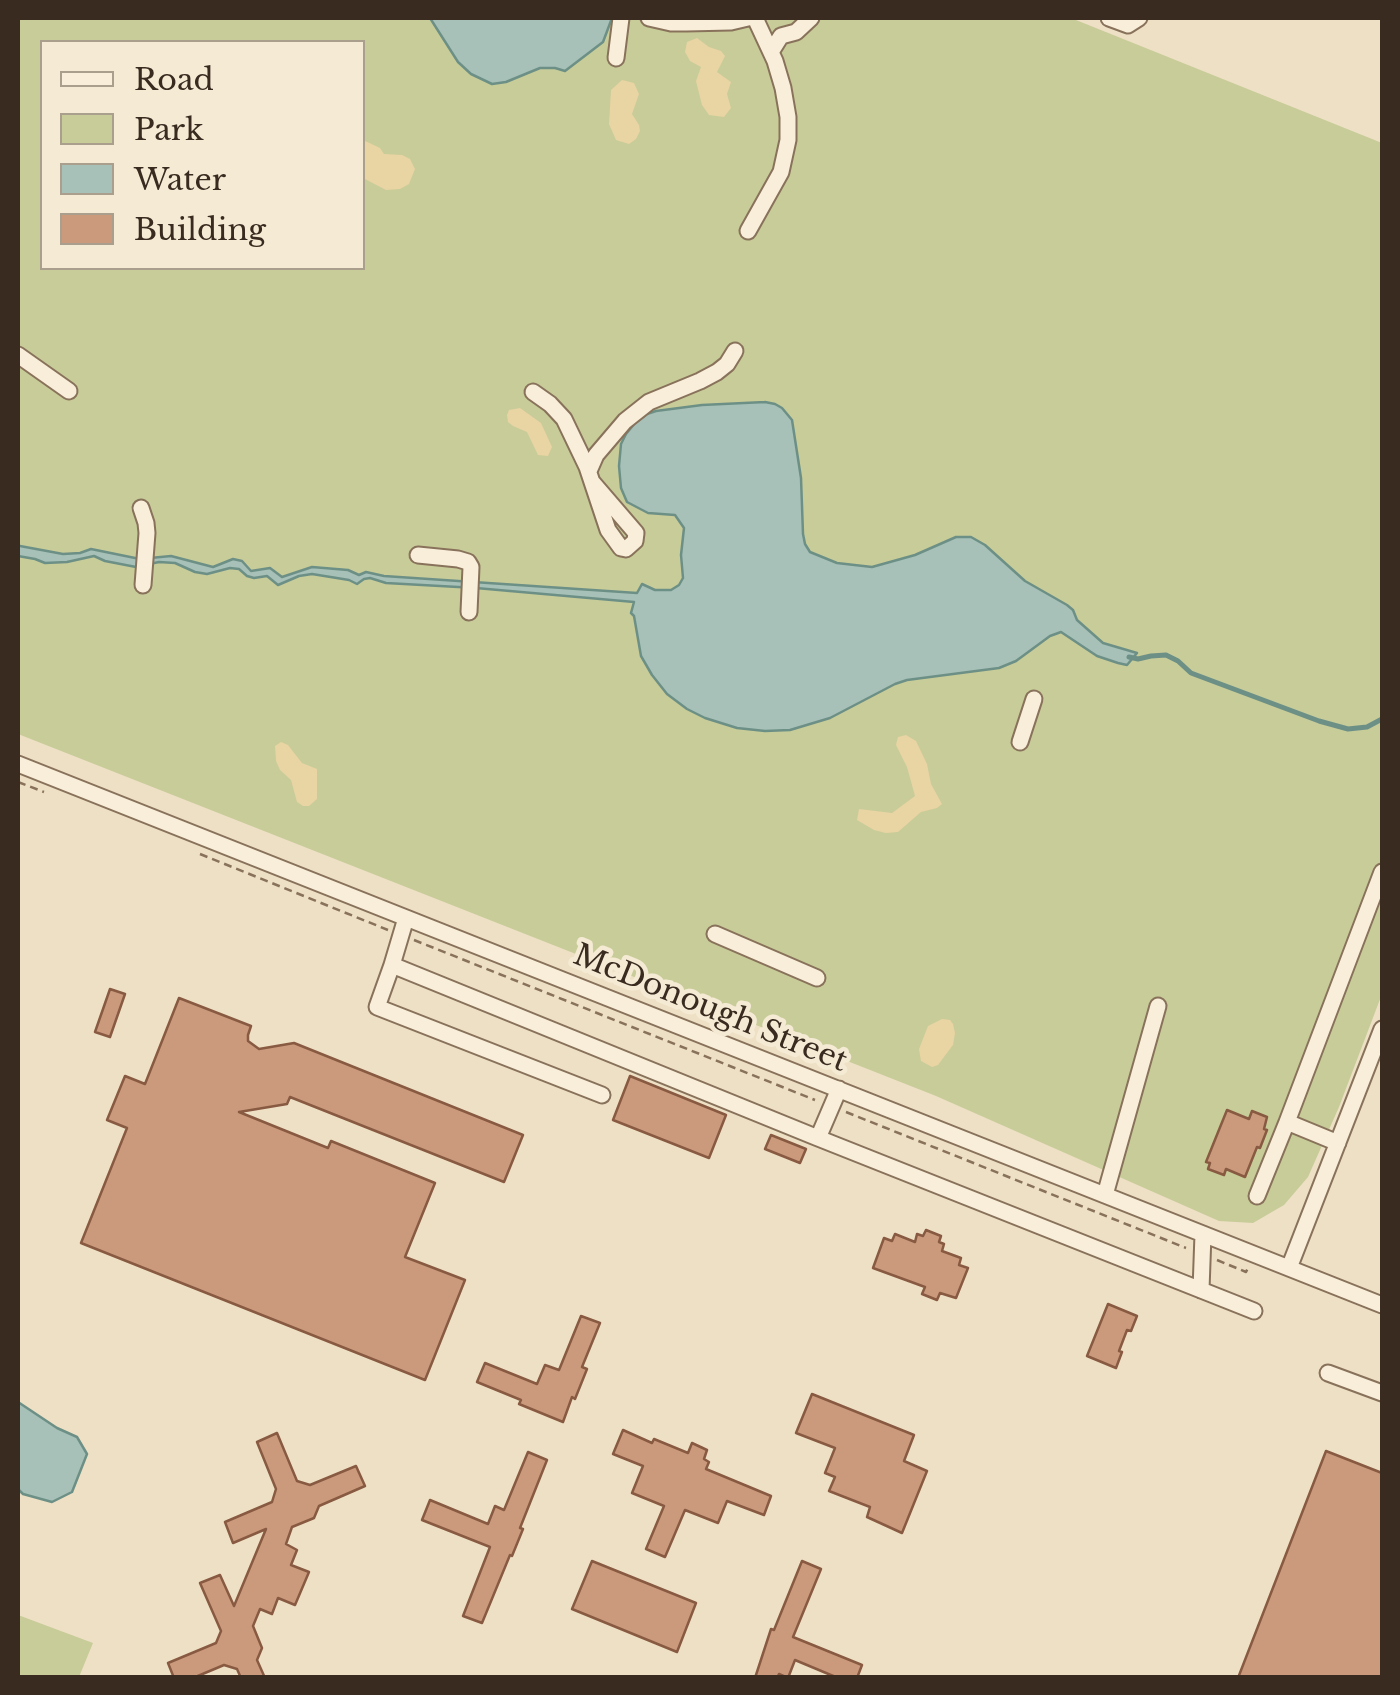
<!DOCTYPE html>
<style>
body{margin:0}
#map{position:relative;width:1400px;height:1695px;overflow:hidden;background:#eee0c5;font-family:"Libre Baskerville",serif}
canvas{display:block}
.frame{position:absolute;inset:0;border:20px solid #392b1f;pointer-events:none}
.legend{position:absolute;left:40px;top:40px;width:325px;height:230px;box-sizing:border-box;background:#f5ebd5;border:2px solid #aa9e8c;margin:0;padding:12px 18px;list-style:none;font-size:30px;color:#392b1f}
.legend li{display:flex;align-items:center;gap:20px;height:50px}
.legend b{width:50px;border:2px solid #aa9e8c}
</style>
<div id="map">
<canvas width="1400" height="1695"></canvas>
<div class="frame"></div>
<ul class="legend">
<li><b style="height:12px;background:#f8eed9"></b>Road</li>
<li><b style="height:28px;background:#c8cc99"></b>Park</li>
<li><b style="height:28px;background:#a7c1b8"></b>Water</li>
<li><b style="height:28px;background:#cb9a7c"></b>Building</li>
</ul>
</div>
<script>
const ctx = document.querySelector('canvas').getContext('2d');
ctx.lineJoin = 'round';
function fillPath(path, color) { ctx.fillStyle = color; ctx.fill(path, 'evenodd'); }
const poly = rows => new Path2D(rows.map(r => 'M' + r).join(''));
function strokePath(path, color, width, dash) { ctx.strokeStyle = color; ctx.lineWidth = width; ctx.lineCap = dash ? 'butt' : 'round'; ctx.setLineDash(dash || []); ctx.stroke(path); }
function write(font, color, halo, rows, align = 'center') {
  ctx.font = font + ' "Libre Baskerville",serif'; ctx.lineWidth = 9; ctx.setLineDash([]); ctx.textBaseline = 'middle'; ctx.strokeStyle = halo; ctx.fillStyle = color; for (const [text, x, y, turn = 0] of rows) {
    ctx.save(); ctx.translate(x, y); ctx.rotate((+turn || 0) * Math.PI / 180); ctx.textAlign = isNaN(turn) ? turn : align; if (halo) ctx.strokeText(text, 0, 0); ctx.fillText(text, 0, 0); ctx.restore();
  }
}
const green = poly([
 [18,18,1071,18,1382,143,1382,994,1339,1107,1308,1177,1284,1205,1253,1223,1219,1221,936,1096,18,734],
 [42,42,362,42,362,268,42,268],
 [18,1615,93,1643,79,1677,18,1677]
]);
const sand = poly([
 [697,38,709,47,721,51,725,56,717,72,731,82,727,94,731,108,724,117,709,115,702,105,696,81,701,67,690,61,685,52,687,42],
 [622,80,634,83,639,94,632,114,639,125,640,131,636,139,629,144,616,140,609,124,611,90],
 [363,140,380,148,384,154,402,155,410,159,415,169,409,184,400,189,386,190,363,178],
 [520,408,541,423,552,447,548,456,538,455,527,432,513,426,508,422,507,415,509,410],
 [906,735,916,741,927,764,931,784,942,804,937,808,921,812,898,832,886,833,874,830,857,820,859,809,892,813,915,796,907,767,896,745,898,737],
 [281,742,288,745,302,763,317,769,317,799,309,806,303,806,297,802,291,780,280,770,276,761,275,746],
 [942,1019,950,1020,953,1024,955,1033,953,1045,938,1065,932,1067,921,1061,919,1049,928,1026]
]);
const water = poly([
 [430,18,612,18,603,42,565,71,555,68,540,68,506,82,492,84,471,74,458,62,430,18],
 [765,402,775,404,782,408,792,420,801,478,803,534,805,544,810,552,837,563,872,567,915,555,956,537,971,537,985,545,1025,581,1067,605,1073,610,1077,620,1103,643,1137,653,1127,665,1118,663,1097,656,1061,632,1050,636,1016,661,999,668,907,680,895,684,830,718,790,730,765,731,737,728,705,718,687,709,667,694,652,675,641,656,634,616,631,613,634,602,476,588,386,583,370,578,364,579,357,584,349,580,312,574,299,576,278,585,267,576,254,578,247,576,239,569,230,568,207,574,195,572,175,563,159,562,136,567,105,561,94,556,67,562,45,563,35,559,18,556,18,546,20,546,63,554,80,553,91,549,140,559,171,556,213,567,233,559,242,561,251,571,270,568,282,577,312,567,348,570,359,575,366,572,384,576,637,593,642,584,655,590,671,590,679,585,683,578,681,555,684,528,675,515,648,513,627,502,621,488,619,466,621,444,626,434,635,423,647,414,656,411,702,405,765,402],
 [18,1402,57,1428,77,1437,87,1454,72,1492,52,1502,23,1494,18,1489,18,1402]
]);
const stream = poly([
 [1129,657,1138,659,1151,656,1166,655,1178,661,1191,673,1319,721,1348,729,1367,727,1382,719]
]);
const building = poly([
 [110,989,125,994,110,1037,95,1032,110,989],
 [179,998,251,1026,248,1035,248,1041,259,1049,294,1043,523,1135,504,1182,290,1097,287,1104,239,1112,328,1148,331,1141,435,1183,405,1257,465,1280,425,1380,81,1243,127,1128,107,1120,125,1076,145,1084,179,998],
 [630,1076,726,1115,709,1158,613,1120,630,1076],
 [1227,1110,1249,1119,1252,1111,1267,1117,1264,1129,1267,1130,1260,1148,1257,1147,1245,1177,1226,1169,1224,1175,1208,1169,1210,1163,1206,1162,1227,1110],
 [771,1135,806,1149,800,1163,765,1149,771,1135],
 [926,1230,941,1236,939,1242,944,1244,942,1251,961,1258,959,1265,968,1268,956,1298,940,1293,937,1300,922,1294,925,1287,873,1268,884,1238,892,1241,895,1234,915,1242,917,1234,923,1236,926,1230],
 [1108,1304,1137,1316,1131,1331,1127,1330,1119,1351,1122,1352,1116,1368,1087,1356,1108,1304],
 [581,1316,600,1323,582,1367,587,1369,575,1399,572,1397,563,1422,519,1404,521,1400,477,1382,485,1363,537,1384,545,1365,559,1370,581,1316],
 [812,1394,914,1435,904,1461,927,1471,902,1533,867,1517,870,1507,829,1491,835,1477,825,1473,835,1448,796,1433,812,1394],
 [623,1430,652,1443,654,1439,688,1453,692,1443,707,1450,704,1459,709,1462,706,1469,771,1496,764,1515,727,1501,718,1523,685,1510,665,1557,646,1549,664,1506,632,1493,643,1466,613,1454,623,1430],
 [277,1433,297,1481,310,1485,356,1466,365,1486,319,1506,314,1518,292,1527,286,1544,297,1550,291,1565,309,1572,295,1605,278,1598,272,1614,260,1609,253,1626,262,1648,257,1660,265,1678,241,1678,237,1669,224,1665,193,1678,174,1678,168,1663,216,1643,221,1631,200,1583,220,1575,234,1606,266,1529,233,1543,225,1522,272,1502,276,1489,257,1442,277,1433],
 [1326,1451,1382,1473,1382,1678,1238,1678,1326,1451],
 [528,1452,547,1460,520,1528,523,1529,512,1556,510,1555,482,1623,463,1616,490,1547,422,1520,430,1500,488,1524,495,1506,504,1510,528,1452],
 [592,1561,696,1603,677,1652,572,1609,592,1561],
 [802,1561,821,1569,793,1637,862,1665,857,1678,838,1678,795,1660,788,1678,779,1674,777,1678,755,1678,771,1629,774,1630,802,1561]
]);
const path = poly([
 [18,782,44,792],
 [200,854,388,930],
 [414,940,815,1100],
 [846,1112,1186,1248],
 [1217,1260,1246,1272,1249,1266]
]);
const minor = poly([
 [649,18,671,23,686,23,731,22,748,18],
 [1109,18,1128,25,1139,18],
 [771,52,781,36,796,32,811,18],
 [616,58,621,18],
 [748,231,781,172,788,140,788,117,783,88,775,61,755,18],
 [18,355,69,391],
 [533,392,550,404,564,419,587,467,608,530,621,548,626,549,635,541,636,533,593,483],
 [589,471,596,455,625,421,649,402,700,381,717,372,727,364,735,351],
 [141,508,146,523,147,533,143,585],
 [418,555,458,559,468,562,471,567,469,612],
 [1020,742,1034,699],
 [18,764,1382,1305],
 [406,918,392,965,818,1138,839,1089],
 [715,934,817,978],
 [392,965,377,1007,602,1095],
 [1287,1122,1382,872],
 [818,1138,1254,1311],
 [1105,1195,1158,1006],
 [1257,1196,1287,1122,1338,1143],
 [1289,1268,1382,1029],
 [1201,1290,1203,1234],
 [1328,1373,1382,1393]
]);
const streetNames = [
 ["McDonough Street",710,1009,22]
];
fillPath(green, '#c8cc99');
fillPath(sand, '#e9d4a3');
fillPath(water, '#a7c1b8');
strokePath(water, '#6d9086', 2.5);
strokePath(stream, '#6d9086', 5);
fillPath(building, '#cb9a7c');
strokePath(building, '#885a41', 2.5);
strokePath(minor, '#89725b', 19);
strokePath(path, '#89725b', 2.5, [8, 5]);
strokePath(minor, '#f8eed9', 15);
write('30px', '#392b1f', '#f5ebd5', streetNames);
</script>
